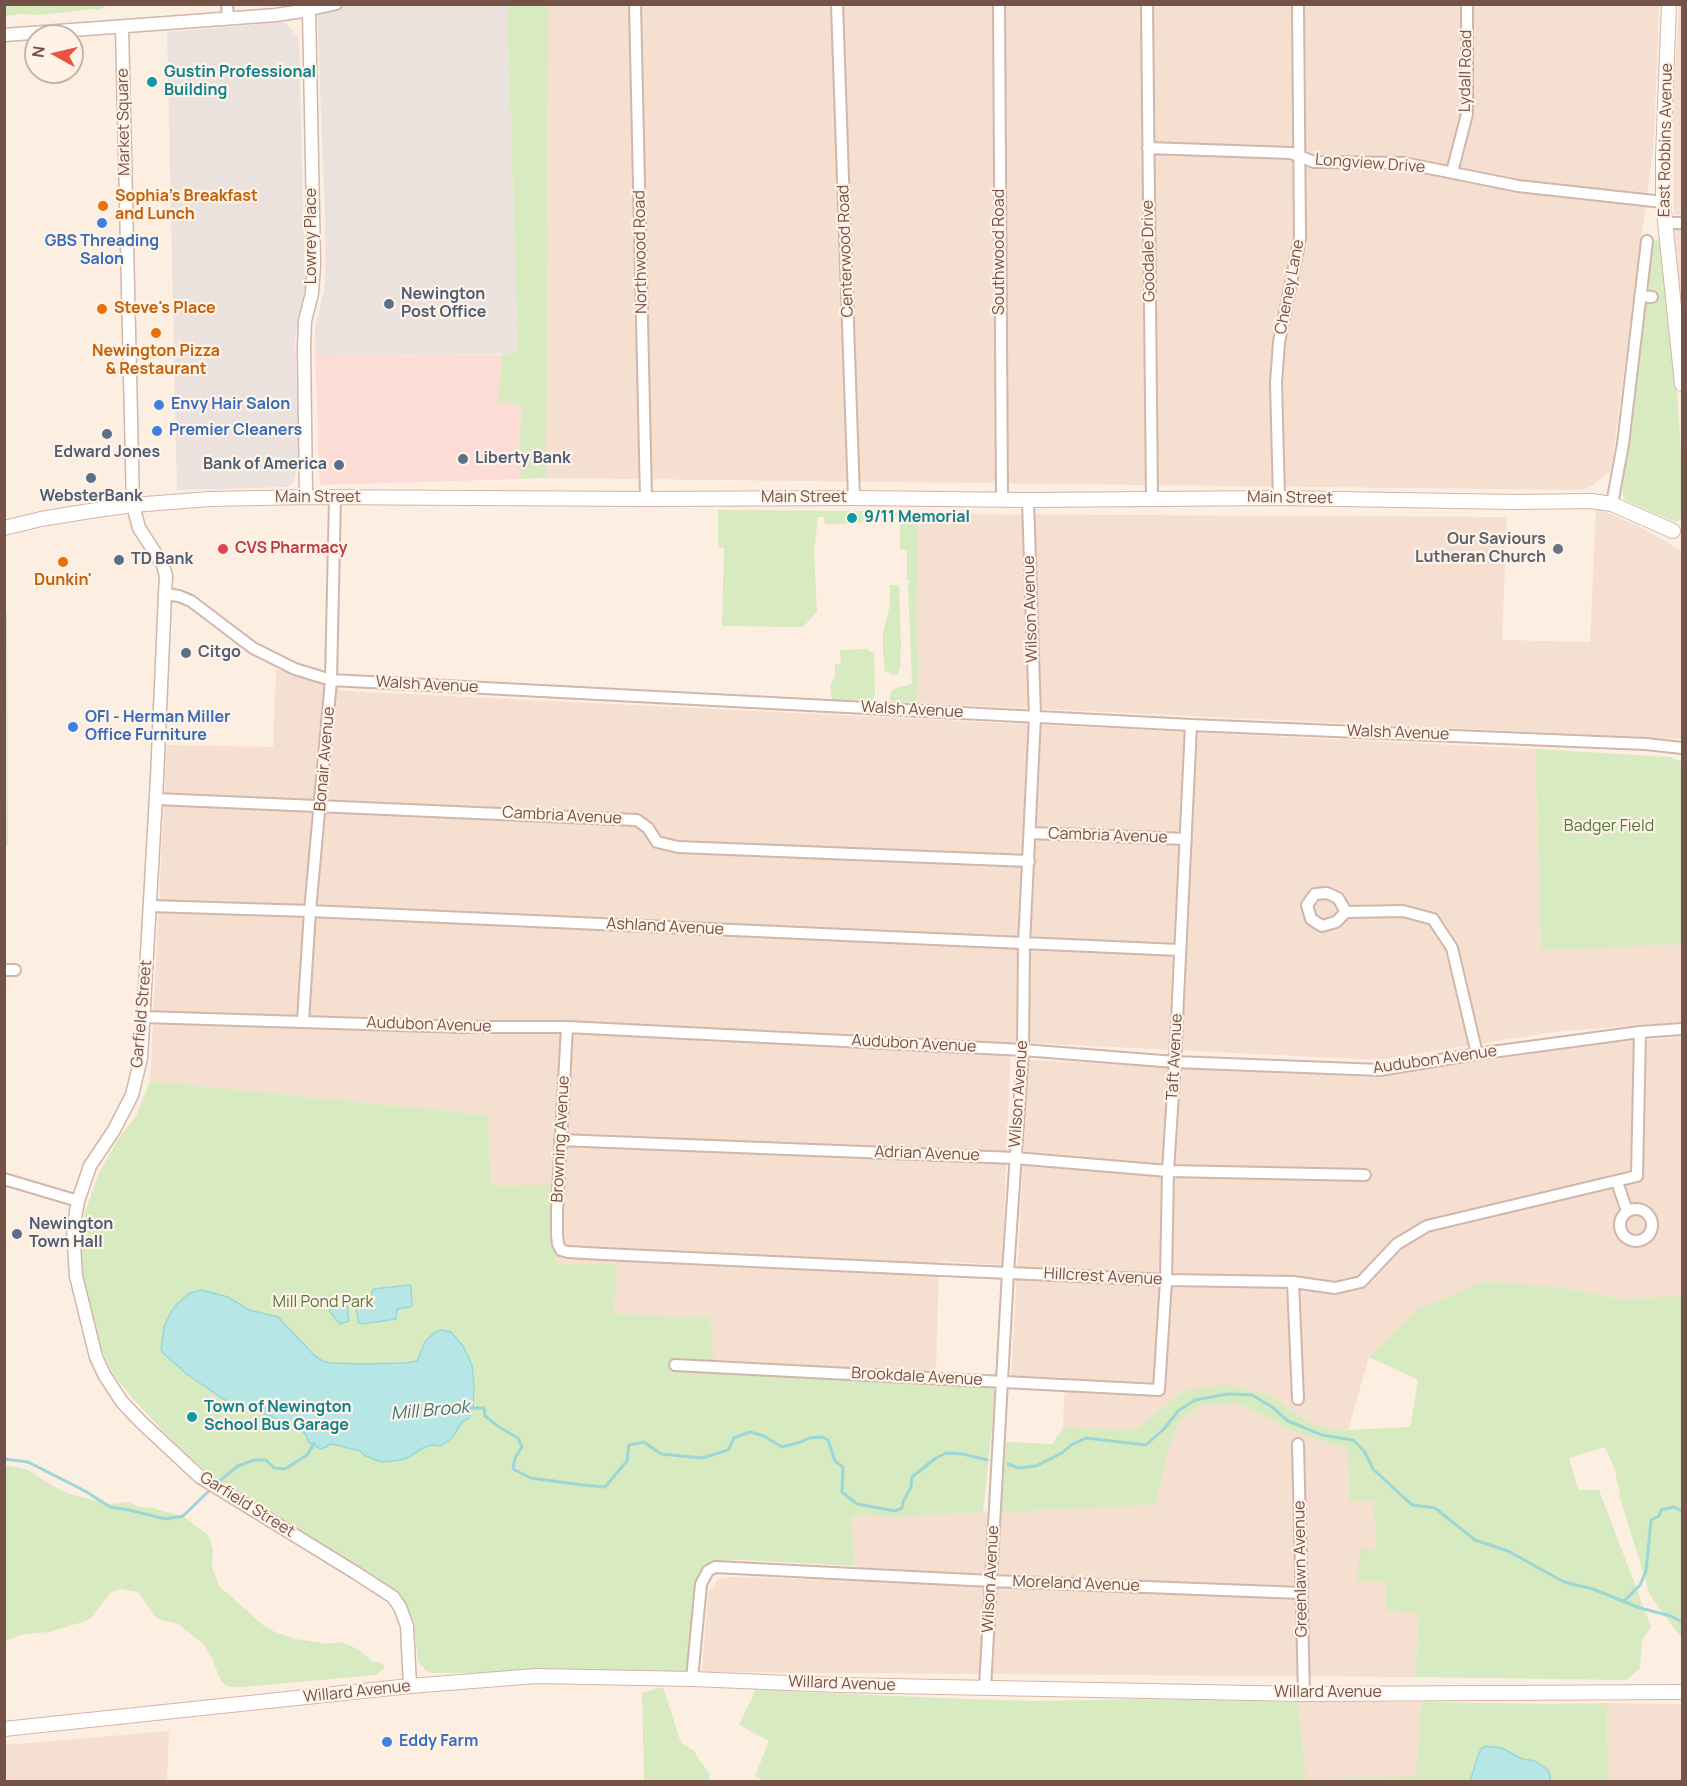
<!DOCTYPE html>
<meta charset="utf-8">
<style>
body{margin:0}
#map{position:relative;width:1687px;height:1786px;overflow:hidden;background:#fdeee2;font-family:Manrope,sans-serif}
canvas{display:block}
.frame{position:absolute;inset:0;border:6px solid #755248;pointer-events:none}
.north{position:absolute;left:24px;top:24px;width:60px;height:60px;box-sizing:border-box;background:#fff3e8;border:2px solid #c8b3a8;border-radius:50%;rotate:278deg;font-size:16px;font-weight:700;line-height:24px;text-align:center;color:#755248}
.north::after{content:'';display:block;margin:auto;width:21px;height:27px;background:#ea5243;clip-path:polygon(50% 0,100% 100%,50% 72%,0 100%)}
</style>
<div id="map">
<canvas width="1687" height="1786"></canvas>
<div class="frame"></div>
<div class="north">N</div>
</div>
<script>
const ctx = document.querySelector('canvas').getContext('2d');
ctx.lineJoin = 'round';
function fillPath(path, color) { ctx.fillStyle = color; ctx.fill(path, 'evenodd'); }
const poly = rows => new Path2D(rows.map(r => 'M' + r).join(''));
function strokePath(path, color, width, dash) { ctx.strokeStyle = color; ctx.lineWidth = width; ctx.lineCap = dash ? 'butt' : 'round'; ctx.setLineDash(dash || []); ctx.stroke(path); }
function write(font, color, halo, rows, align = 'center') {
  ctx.font = font + ' Manrope,sans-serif'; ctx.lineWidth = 4.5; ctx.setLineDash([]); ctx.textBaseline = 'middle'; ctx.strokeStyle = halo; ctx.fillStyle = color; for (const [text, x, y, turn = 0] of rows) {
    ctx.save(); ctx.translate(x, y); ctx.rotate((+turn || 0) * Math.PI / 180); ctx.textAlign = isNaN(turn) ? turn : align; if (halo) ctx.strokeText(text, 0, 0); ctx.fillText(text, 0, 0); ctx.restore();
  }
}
const residential = poly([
 [1682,4,1682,215,1674,215,1673,97,1679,5],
 [548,5,1659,5,1654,141,1611,471,1592,486,1581,490,546,478],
 [1682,229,1682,306,1674,230],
 [1596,508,1636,525,1682,551,1682,739,916,703,919,673,916,606,918,582,918,514,1507,517,1502,640,1590,642],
 [276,669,345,691,1535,749,1541,951,1682,944,1682,1022,1554,1032,1378,1060,1011,1042,1002,1265,939,1261,936,1373,713,1361,709,1316,671,1317,614,1313,556,1264,491,1186,488,1115,150,1081,167,745,273,747],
 [1682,1037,1682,1296,1623,1299,1564,1288,1369,1357,1348,1430,1322,1428,1308,1422,1272,1396,1183,1391,1137,1429,1063,1428,1065,1377,1011,1377,1029,1060,1369,1077,1616,1042],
 [1239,1404,1296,1433,1348,1449,1349,1501,1372,1499,1377,1551,1361,1549,1386,1582,1385,1611,1419,1613,1415,1677,702,1672,708,1592,719,1579,732,1577,853,1581,855,1566,851,1515,901,1517,983,1512,1156,1505,1169,1447,1180,1421,1201,1405],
 [1297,1702,1421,1702,1416,1777,1320,1779,1305,1781],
 [1607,1703,1682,1704,1682,1781,1608,1781],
 [169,1731,167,1781,5,1781,5,1745]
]);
const commercial = poly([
 [502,355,498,403,521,405,519,479,320,485,315,356]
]);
const industrial = poly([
 [317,5,507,5,518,354,315,356,315,328,325,287,325,217],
 [284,22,299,38,305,290,295,336,299,461,293,483,287,487,177,490,167,32]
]);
const green = poly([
 [4,5,5,4,105,5,104,8,98,10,92,9,40,15,21,14,5,16],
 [507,5,548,5,546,478,519,479,521,405,498,403,502,355,518,353],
 [1660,238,1677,393,1682,466,1682,519,1675,522,1625,500,1622,490,1653,242],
 [718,510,864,511,865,521,861,523,825,524,824,517,818,517,814,552,817,612,803,627,722,626,724,548,718,547],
 [888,512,918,514,918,582,916,606,919,673,916,703,892,702,889,699,891,692,896,688,912,684,908,584,911,580,907,580,907,550,900,549,900,517,887,516],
 [890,585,899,585,901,644,900,668,897,674,893,675,885,671,883,652,883,634,890,604],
 [4,613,7,613,8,845,5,846],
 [868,649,870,652,874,652,875,693,873,701,832,700,830,686,835,676,835,665,841,663,840,650],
 [1535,749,1670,757,1682,762,1682,944,1541,951],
 [150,1081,488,1115,491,1186,554,1185,556,1264,616,1264,614,1313,671,1317,710,1316,714,1370,976,1385,996,1390,983,1512,901,1517,851,1515,855,1566,743,1560,710,1561,695,1580,687,1672,433,1673,427,1671,418,1662,414,1621,407,1607,400,1596,392,1588,215,1479,176,1445,137,1403,115,1377,106,1359,97,1338,81,1276,84,1215,98,1175,117,1141,136,1116],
 [1485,1281,1564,1288,1623,1299,1682,1296,1682,1637,1676,1631,1650,1595,1621,1501,1615,1470,1605,1447,1569,1458,1578,1490,1599,1490,1651,1627,1642,1640,1640,1668,1627,1680,1415,1677,1419,1613,1385,1611,1386,1582,1356,1581,1361,1548,1377,1550,1372,1500,1349,1501,1348,1449,1296,1433,1239,1404,1201,1405,1180,1421,1169,1447,1156,1505,1000,1512,1006,1442,1052,1444,1063,1428,1137,1429,1183,1391,1224,1384,1272,1396,1308,1422,1322,1428,1348,1430,1410,1427,1418,1380,1369,1357,1417,1310],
 [5,1465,28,1470,49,1484,67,1493,92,1500,111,1504,128,1502,140,1507,153,1508,184,1517,209,1536,213,1549,212,1567,219,1586,264,1626,275,1632,296,1639,327,1644,340,1642,347,1644,361,1651,373,1662,382,1663,385,1668,376,1675,243,1687,231,1687,225,1685,221,1681,211,1656,204,1645,179,1624,160,1620,155,1616,138,1592,120,1589,111,1592,91,1618,86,1621,49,1632,24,1634,5,1641],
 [663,1687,681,1743,693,1750,709,1774,710,1781,644,1781,642,1693],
 [756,1689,800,1692,965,1699,1038,1701,1147,1699,1297,1702,1306,1781,1320,1779,1416,1776,1421,1702,1550,1704,1607,1703,1608,1781,762,1781,755,1776,769,1741,739,1725]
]);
const water = poly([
 [409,1285,411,1286,412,1305,410,1307,397,1309,396,1319,362,1324,358,1322,356,1303,372,1300,372,1291,374,1289,409,1285],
 [201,1290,228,1297,249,1310,278,1317,315,1356,323,1361,330,1363,362,1364,406,1363,417,1361,425,1342,435,1332,442,1330,451,1332,463,1346,472,1365,474,1387,473,1407,469,1418,462,1422,452,1438,445,1443,440,1446,431,1445,423,1448,409,1457,400,1460,382,1462,365,1456,360,1451,332,1444,321,1449,308,1442,307,1436,302,1431,271,1416,232,1404,220,1397,188,1375,163,1353,161,1349,164,1327,171,1312,177,1304,190,1293,201,1290],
 [347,1306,349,1321,340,1324,330,1312,330,1308,347,1306],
 [1486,1746,1502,1748,1522,1759,1535,1761,1547,1769,1549,1772,1551,1781,1470,1781,1478,1756,1481,1749,1486,1746]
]);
const stream = poly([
 [471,1408,484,1408,485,1416,499,1427,518,1438,522,1447,515,1458,513,1469,531,1478,583,1485,605,1487,627,1461,629,1445,644,1442,661,1454,702,1458,728,1450,734,1438,750,1432,764,1436,782,1447,801,1442,809,1438,822,1437,828,1440,835,1461,843,1467,842,1492,857,1504,895,1511,902,1508,903,1502,911,1487,912,1477,936,1458,946,1453,963,1454,987,1460],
 [4,1459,28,1462,85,1491,110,1507,129,1510,166,1519,183,1516,212,1488],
 [1008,1464,1018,1468,1036,1466,1062,1453,1071,1445,1086,1438,1146,1445,1164,1429,1178,1411,1195,1400,1228,1394,1252,1395,1272,1407,1288,1421,1322,1435,1353,1440,1364,1451,1373,1469,1412,1505,1435,1508,1475,1540,1508,1551,1564,1582,1593,1589,1640,1608,1671,1616,1682,1622],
 [217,1483,238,1466,254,1460,266,1460,274,1468,285,1469,307,1455,314,1443],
 [1623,1602,1640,1585,1646,1571,1651,1520,1659,1516,1661,1510,1674,1507,1682,1511]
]);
const minor = poly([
 [227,4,228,18],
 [635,4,646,499],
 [837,4,854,498],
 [999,4,1002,500],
 [1147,4,1152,498],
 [309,10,336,4],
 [1148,148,1291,153,1314,162,1404,163,1518,186,1663,202],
 [1452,172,1467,114,1467,4],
 [1665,223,1682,223],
 [1640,296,1652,297],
 [1279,498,1276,383,1279,342,1300,238,1298,4],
 [1612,504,1623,444,1647,241],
 [165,594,179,596,191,601,253,648,295,669,331,680,1191,725,1646,744,1682,748],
 [156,799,637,820,648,828,657,842,678,847,1029,861],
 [1030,833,1186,839],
 [150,906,310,911,1179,950],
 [1346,912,1338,898,1327,893,1315,894,1307,905,1311,919,1322,926,1336,922,1346,912,1403,911,1433,919,1452,948,1477,1054],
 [4,970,15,970],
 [143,1017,462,1027,567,1027,1023,1050,1175,1062,1380,1070,1477,1054,1640,1032,1682,1029],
 [303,1021,310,911,331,680,335,497],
 [567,1027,557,1211,557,1235,558,1244,561,1250,568,1252,604,1254,942,1270,1166,1280,1293,1282,1335,1288,1361,1282,1397,1244,1427,1226,1637,1176,1640,1032],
 [560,1140,1015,1158,1168,1171,1365,1175],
 [4,1179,78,1201],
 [1617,1182,1627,1211],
 '1620 1225a16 16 0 1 1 32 0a16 16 0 1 1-32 0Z',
 [1293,1282,1298,1399],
 [675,1365,1159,1390,1166,1280,1168,1171,1175,1062,1191,725],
 [1298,1444,1304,1694],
 [692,1679,701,1584,708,1571,715,1567,991,1581,1301,1593],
 [985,1688,1008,1272,1023,1050,1024,944,1035,717,1028,500]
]);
const tertiary = poly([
 [122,27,133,505,139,528,163,565,166,576,165,594,157,779,141,1058,132,1095,114,1130,90,1166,78,1201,73,1229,76,1276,96,1357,105,1376,122,1402,141,1422,200,1477,356,1573,393,1597,400,1607,407,1626,410,1686],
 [4,35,276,15,309,10,314,264,312,293,305,321,304,347,306,497]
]);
const secondary = poly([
 [1669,4,1663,157,1663,202,1682,384],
 [4,528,41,519,90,511,133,505,210,499,306,497,646,499,854,498,1028,500,1279,498,1516,502,1591,501,1612,504,1673,531],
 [4,1729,410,1686,536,1676,692,1679,838,1685,1304,1694,1682,1692]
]);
const markers = [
 [152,82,6,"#0f9aa8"],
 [103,206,6,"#e8710a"],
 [102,223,6,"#3f7fe0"],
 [389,304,6,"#5c6f8a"],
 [102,309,6,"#e8710a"],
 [156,333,6,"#e8710a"],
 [159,405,6,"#3f7fe0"],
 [157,431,6,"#3f7fe0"],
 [107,434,6,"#5c6f8a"],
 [463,459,6,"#5c6f8a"],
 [339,465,6,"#5c6f8a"],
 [91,478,6,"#5c6f8a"],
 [852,518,6,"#0f9aa8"],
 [223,549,6,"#e0444e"],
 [1558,549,6,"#6b7280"],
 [119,560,6,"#5c6f8a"],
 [63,562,6,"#e8710a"],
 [186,653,6,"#5c6f8a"],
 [73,727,6,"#3f7fe0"],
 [17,1234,6,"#5c6f8a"],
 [192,1417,6,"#0f9aa8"],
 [387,1742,6,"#3f7fe0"]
];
const streetNames = [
 ["Lydall Road",1466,71,-89],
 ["Market Square",124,122,-91],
 ["East Robbins Avenue",1666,140,-89],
 ["Longview Drive",1370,164,4],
 ["Lowrey Place",312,236,-90],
 ["Centerwood Road",846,251,-92],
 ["Goodale Drive",1149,251,-91],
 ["Northwood Road",641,252,-91],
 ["Southwood Road",1000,252,-90],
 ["Cheney Lane",1290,287,-79],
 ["Main Street",318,498],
 ["Main Street",804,498],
 ["Main Street",1290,498,1],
 ["Wilson Avenue",1031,609,-92],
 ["Walsh Avenue",427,685,3],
 ["Walsh Avenue",912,710,3],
 ["Walsh Avenue",1398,733,2],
 ["Bonair Avenue",325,759,-85],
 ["Cambria Avenue",562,816,3],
 ["Cambria Avenue",1108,836,2],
 ["Ashland Avenue",665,927,3],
 ["Garfield Street",142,1014,-85],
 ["Audubon Avenue",429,1025,2],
 ["Audubon Avenue",914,1044,3],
 ["Taft Avenue",1175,1057,-87],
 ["Audubon Avenue",1435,1060,-8],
 ["Wilson Avenue",1019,1094,-86],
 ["Browning Avenue",561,1139,-87],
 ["Adrian Avenue",927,1154,2],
 ["Hillcrest Avenue",1103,1277,3],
 ["Brookdale Avenue",917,1377,3],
 ["Garfield Street",247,1505,32],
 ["Greenlawn Avenue",1301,1569,-91],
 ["Wilson Avenue",991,1579,-87],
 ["Moreland Avenue",1076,1584,2],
 ["Willard Avenue",842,1684,2],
 ["Willard Avenue",357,1692,-6],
 ["Willard Avenue",1328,1693]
];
const cultureNames = [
 ["Gustin Professional",164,73],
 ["Building",164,91],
 ["9/11 Memorial",864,518],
 ["Town of Newington",204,1408],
 ["School Bus Garage",204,1426]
];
const foodNames = [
 ["Sophia’s Breakfast",115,197],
 ["and Lunch",115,215],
 ["Steve's Place",114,309],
 ["Newington Pizza",156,352,"center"],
 ["& Restaurant",156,370,"center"],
 ["Dunkin'",63,581,"center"]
];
const shopNames = [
 ["GBS Threading",102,242,"center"],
 ["Salon",102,260,"center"],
 ["Envy Hair Salon",171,405],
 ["Premier Cleaners",169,431],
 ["OFI - Herman Miller",85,718],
 ["Office Furniture",85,736],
 ["Eddy Farm",399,1742]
];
const serviceNames = [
 ["Newington",401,295],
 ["Post Office",401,313],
 ["Edward Jones",107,453,"center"],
 ["Liberty Bank",475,459],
 ["Bank of America",327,465,"right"],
 ["WebsterBank",91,497,"center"],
 ["TD Bank",131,560],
 ["Citgo",198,653],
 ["Newington",29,1225],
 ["Town Hall",29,1243]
];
const worshipNames = [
 ["Our Saviours",1546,540],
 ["Lutheran Church",1546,558]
];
const healthNames = [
 ["CVS Pharmacy",235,549]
];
const parkNames = [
 ["Badger Field",1609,827],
 ["Mill Pond Park",323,1303]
];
const waterNames = [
 ["Mill Brook",430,1411,-5]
];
fillPath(residential, '#f4dfd0');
fillPath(commercial, '#fddcd5');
fillPath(industrial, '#ebe2dd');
fillPath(green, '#d7eac0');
fillPath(water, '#b6e6e6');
strokePath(water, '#9cd7d8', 1.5);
strokePath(stream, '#9cd7d8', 3);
strokePath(minor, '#d0b6ab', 14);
strokePath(tertiary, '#d0b6ab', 15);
strokePath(secondary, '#d3b5a8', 16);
strokePath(minor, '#fff', 10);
strokePath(tertiary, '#fff', 12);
strokePath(secondary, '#fff', 14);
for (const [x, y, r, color] of markers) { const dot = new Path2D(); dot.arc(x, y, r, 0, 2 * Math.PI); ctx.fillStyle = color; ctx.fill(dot); strokePath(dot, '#fff3e8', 2); }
write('16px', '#755248', '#fff3e8', streetNames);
write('bold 16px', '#0d838f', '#fff3e8', cultureNames, 'left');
write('bold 16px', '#c56008', '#fff3e8', foodNames, 'left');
write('bold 16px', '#366cbe', '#fff3e8', shopNames, 'left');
write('bold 16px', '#4e5e75', '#fff3e8', serviceNames, 'left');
write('bold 16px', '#5b616d', '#fff3e8', worshipNames, 'right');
write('bold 16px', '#be3a42', '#fff3e8', healthNames, 'left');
write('16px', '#55753d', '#fff3e8', parkNames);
write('italic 18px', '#3b797b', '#fff3e8', waterNames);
</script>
